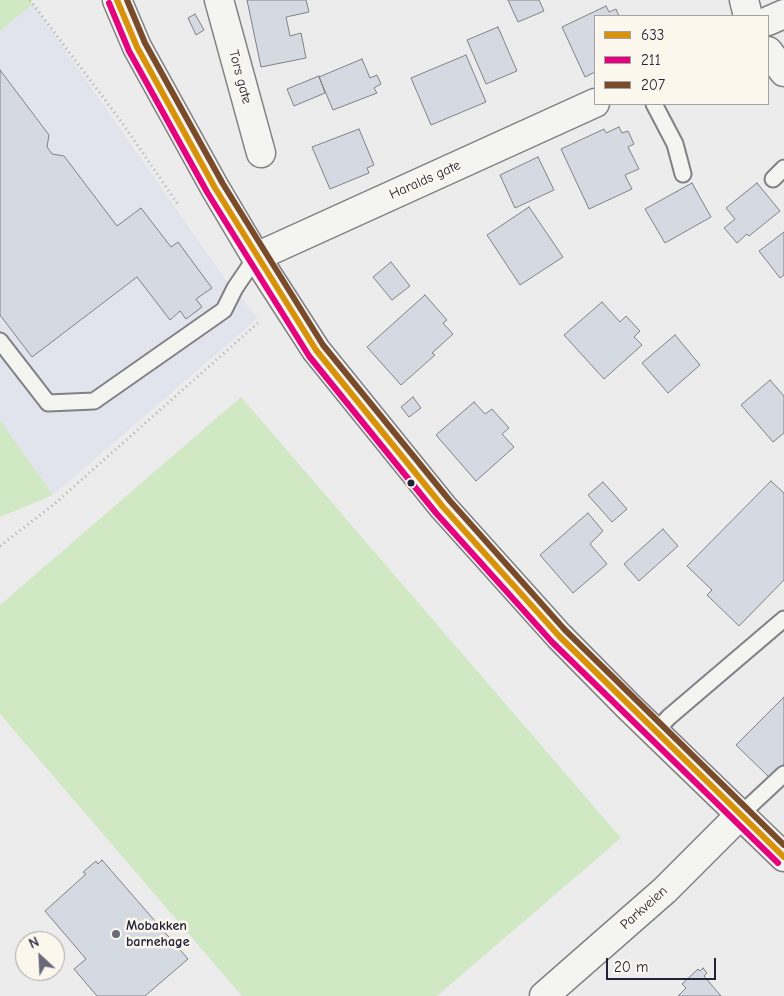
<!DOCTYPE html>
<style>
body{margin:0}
#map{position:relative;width:784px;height:996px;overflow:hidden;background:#ececec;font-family:"Comic Neue",sans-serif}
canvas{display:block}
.legend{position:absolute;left:594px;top:15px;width:175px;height:90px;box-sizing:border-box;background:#fbf7ec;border:1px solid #a4a2a5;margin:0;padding:6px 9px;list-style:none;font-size:15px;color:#22223b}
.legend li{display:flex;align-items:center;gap:10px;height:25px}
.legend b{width:25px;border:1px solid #a4a2a5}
.north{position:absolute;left:15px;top:931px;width:50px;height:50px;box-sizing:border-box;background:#fbf7ec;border:1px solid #a4a2a5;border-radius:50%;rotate:335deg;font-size:14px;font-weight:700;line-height:20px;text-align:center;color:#22223b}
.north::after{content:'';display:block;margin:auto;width:18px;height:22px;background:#696979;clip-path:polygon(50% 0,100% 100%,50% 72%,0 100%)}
.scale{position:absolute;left:606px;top:958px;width:110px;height:22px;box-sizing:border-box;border:2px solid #22223b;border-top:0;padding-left:6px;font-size:15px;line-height:18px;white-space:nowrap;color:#22223b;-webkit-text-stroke:4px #fbf7ec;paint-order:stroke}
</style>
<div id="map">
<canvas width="784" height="996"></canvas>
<ul class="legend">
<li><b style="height:6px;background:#d79209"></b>633</li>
<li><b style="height:6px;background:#e5007d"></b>211</li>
<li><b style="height:6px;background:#7a4b2a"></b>207</li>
</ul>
<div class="north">N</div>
<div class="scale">20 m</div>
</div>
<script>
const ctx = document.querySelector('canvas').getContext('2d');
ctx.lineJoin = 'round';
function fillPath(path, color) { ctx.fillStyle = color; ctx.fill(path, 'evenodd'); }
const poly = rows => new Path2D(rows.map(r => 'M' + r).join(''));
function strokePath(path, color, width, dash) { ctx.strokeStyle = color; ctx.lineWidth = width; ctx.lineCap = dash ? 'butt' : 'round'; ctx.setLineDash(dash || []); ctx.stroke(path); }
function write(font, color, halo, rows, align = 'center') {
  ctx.font = font + ' "Comic Neue",sans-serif'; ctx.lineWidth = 5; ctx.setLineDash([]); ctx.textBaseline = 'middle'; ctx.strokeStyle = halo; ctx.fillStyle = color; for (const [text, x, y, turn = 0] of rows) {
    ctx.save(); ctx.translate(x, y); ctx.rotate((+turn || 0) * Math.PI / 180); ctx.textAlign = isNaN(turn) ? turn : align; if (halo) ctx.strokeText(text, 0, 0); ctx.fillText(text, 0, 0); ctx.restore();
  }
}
const built = poly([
 [33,4,225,279,258,318,53,495,0,420,0,31]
]);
const green = poly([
 [0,0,30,0,33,4,0,31],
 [241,397,621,838,437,996,242,996,0,714,0,605],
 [0,420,53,495,0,517]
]);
const building = poly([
 [247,0,306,0,309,12,286,17,290,36,301,33,306,58,261,67,247,0],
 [508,0,539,0,544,11,518,22,508,0],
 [606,6,609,12,616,9,619,16,595,16,595,72,585,77,562,27,606,6],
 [195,14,204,30,196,35,188,18,195,14],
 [498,27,517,71,486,84,467,40,498,27],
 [466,55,486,102,431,125,411,78,466,55],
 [362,59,370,78,377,75,381,84,374,88,377,93,333,110,319,77,362,59],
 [0,70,49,135,47,147,52,154,64,156,117,226,141,208,171,247,178,242,212,288,196,299,202,307,186,319,180,311,170,320,137,277,32,357,0,315,0,70],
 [319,76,325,93,294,106,287,89,319,76],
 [619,127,622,133,628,131,634,144,628,147,639,169,625,175,632,189,589,209,561,149,604,129,606,133,619,127],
 [359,129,374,165,367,168,369,173,330,189,312,147,359,129],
 [538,157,554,190,515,208,500,175,538,157],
 [692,183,711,217,665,243,645,209,692,183],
 [757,183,780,211,749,236,747,234,737,243,724,228,735,219,726,208,757,183],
 [529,207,563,257,520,285,487,235,529,207],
 [784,232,784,275,780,278,759,251,784,232],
 [391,262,410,286,392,300,373,277,391,262],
 [425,295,447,320,443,323,453,334,432,353,435,355,401,385,367,347,425,295],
 [602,302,620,322,626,316,640,331,634,337,642,345,604,379,564,335,602,302],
 [675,335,700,365,668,393,642,363,675,335],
 [770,380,784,396,784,433,773,442,741,405,770,380],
 [413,397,421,408,409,417,401,407,413,397],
 [474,402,485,414,492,409,509,428,502,434,514,447,476,481,436,435,474,402],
 [771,481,784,493,784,580,739,626,707,595,712,590,687,566,771,481],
 [603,482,627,509,612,522,588,495,603,482],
 [588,513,603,531,590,544,607,564,573,593,540,555,588,513],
 [663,529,678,546,639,581,624,564,663,529],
 [784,697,784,764,770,778,736,745,784,697],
 [102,860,188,959,145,996,97,996,74,969,86,959,45,911,86,874,83,872,96,861,98,864,102,860],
 [703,968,707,973,704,976,721,996,678,996,686,988,682,984,698,969,700,971,703,968]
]);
const path = poly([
 [30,0,123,124,179,206],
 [0,546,52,506,259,322]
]);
const service = poly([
 [654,104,675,144,683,174],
 [773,179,784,168],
 [0,341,48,403,94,401,224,310,235,288,256,257],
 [655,732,669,717,784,619],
 [740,815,784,774]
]);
const minor = poly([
 [219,0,261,153],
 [744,0,748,16],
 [768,21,784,14],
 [768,51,784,72],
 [256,257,595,103],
 [544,996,665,890,740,815]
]);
const primary = poly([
 [117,0,137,47,215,188,256,257,316,350,443,507,559,636,629,707,784,857]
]);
const bus1 = poly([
 [117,0,137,47,215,188,316,350,443,507,559,636,784,857]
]);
const bus2 = poly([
 [109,3,129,51,207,192,309,356,436,513,552,642,778,863]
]);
const bus3 = poly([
 [127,0,145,43,223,184,323,345,450,501,565,630,784,845]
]);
const markers = [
 [411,483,4.5,"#22223b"],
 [116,934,5,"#696979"]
];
const streetNames = [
 ["Tors gate",240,77,75],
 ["Haralds gate",425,180,-24],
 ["Parkveien",644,908,-42]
];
const poiNames = [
 ["Mobakken",126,926],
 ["barnehage",126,942]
];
fillPath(built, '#e2e4ed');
fillPath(green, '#d0e8c4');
fillPath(building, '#d5d9e2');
strokePath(building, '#818186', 1);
strokePath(service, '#818186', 19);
strokePath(minor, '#818186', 31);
strokePath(primary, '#818186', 31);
strokePath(path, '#afaeaf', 3, [1, 4]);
strokePath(service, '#f4f4f0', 15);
strokePath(minor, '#f4f4f0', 28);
strokePath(primary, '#f4f4f0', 28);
strokePath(bus1, '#d79209', 6);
strokePath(bus2, '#e5007d', 6);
strokePath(bus3, '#7a4b2a', 6);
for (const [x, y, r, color] of markers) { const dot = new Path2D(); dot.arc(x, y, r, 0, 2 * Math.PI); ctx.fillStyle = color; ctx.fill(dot); strokePath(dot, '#fbf7ec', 2); }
write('14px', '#22223b', '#fbf7ec', streetNames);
write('bold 14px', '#22223b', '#fbf7ec', poiNames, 'left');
</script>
